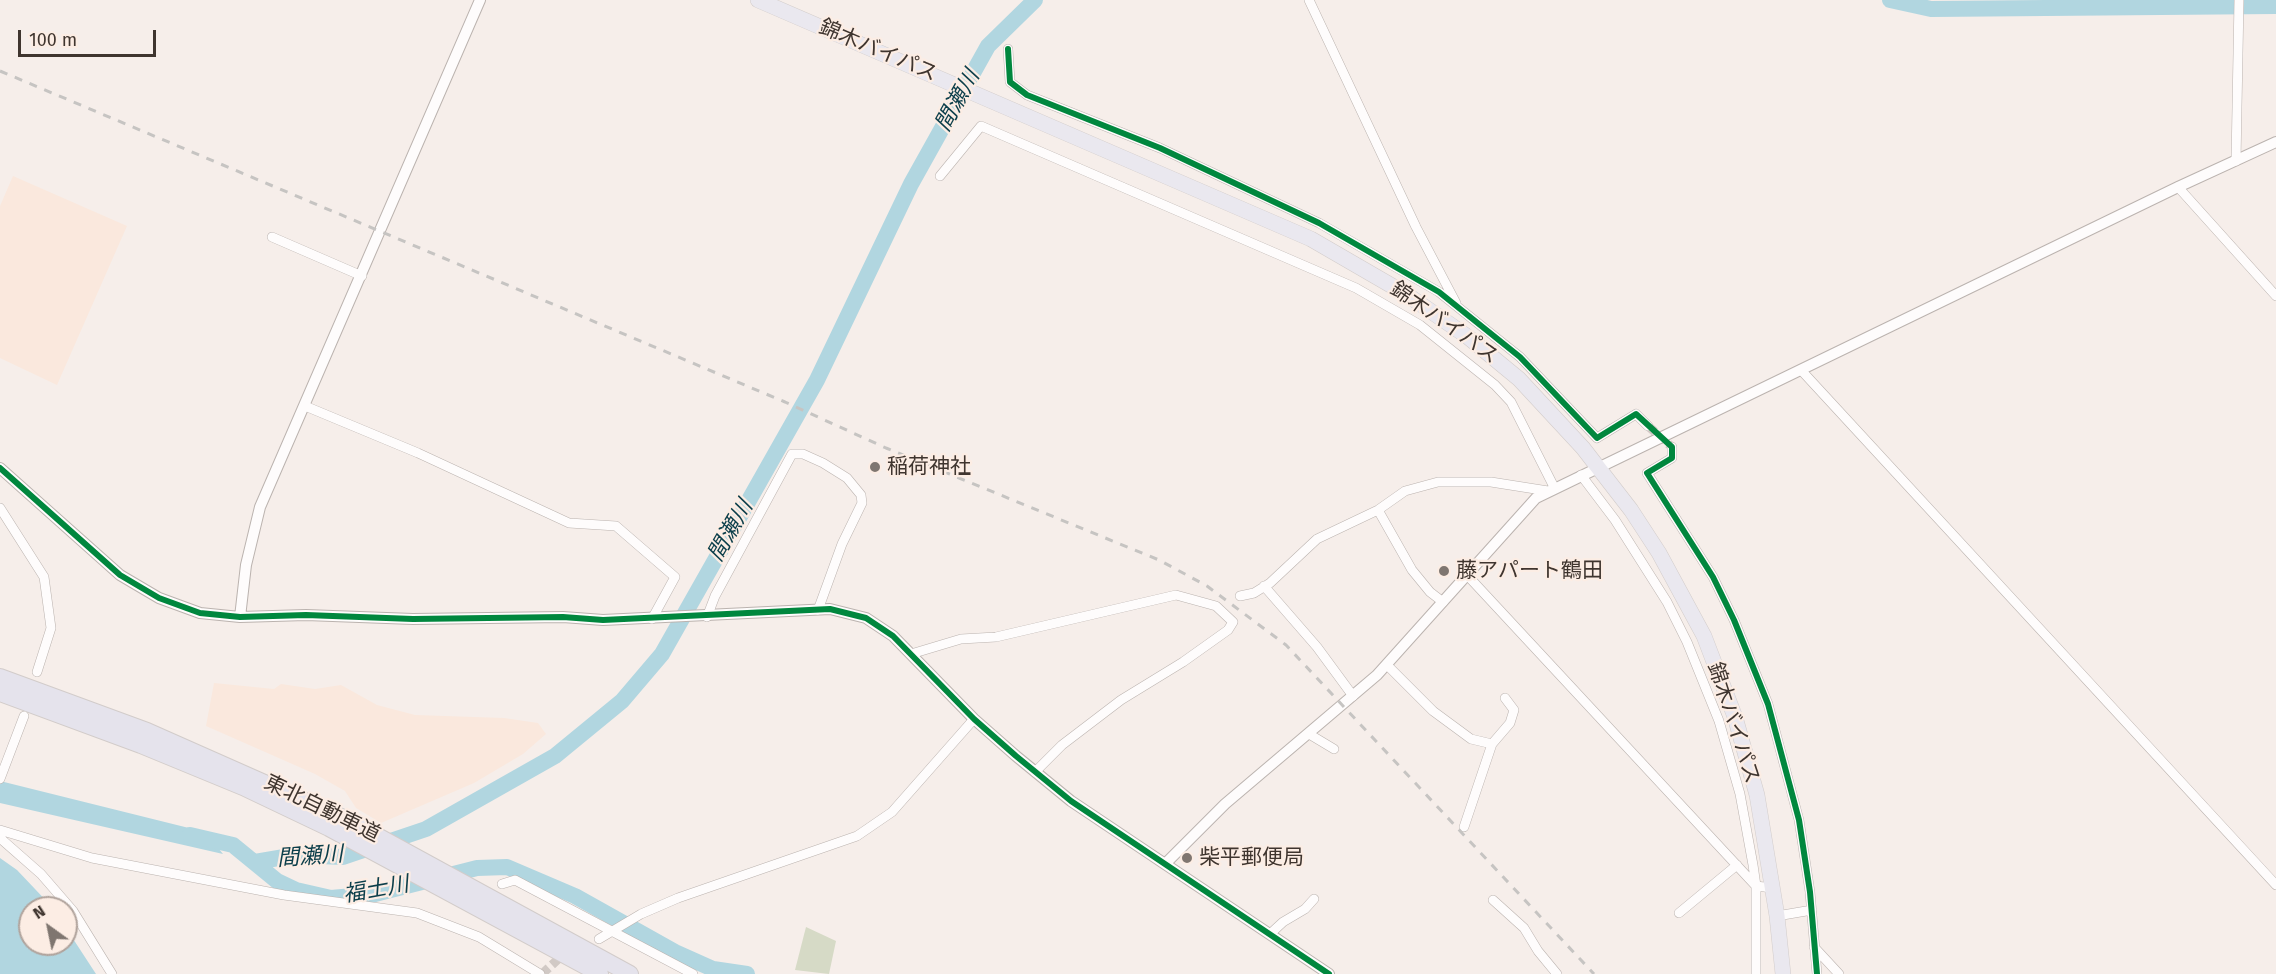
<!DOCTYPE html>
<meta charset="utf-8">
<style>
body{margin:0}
#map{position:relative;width:2276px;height:974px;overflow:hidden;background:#f6eeea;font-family:"Fira Sans",sans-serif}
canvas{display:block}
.north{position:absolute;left:18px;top:896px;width:60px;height:60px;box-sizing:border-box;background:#fcede4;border:2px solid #b0a39c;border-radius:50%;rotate:327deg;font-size:16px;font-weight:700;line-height:24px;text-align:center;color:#3f352f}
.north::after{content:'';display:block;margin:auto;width:21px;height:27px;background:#7f7670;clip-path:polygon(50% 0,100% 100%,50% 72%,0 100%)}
.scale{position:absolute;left:18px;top:30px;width:138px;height:27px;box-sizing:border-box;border:3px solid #3f352f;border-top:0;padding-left:8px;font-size:18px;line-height:21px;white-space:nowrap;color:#3f352f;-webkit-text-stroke:4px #fcede4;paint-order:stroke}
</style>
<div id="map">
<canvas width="2276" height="974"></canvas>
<div class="north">N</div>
<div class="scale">100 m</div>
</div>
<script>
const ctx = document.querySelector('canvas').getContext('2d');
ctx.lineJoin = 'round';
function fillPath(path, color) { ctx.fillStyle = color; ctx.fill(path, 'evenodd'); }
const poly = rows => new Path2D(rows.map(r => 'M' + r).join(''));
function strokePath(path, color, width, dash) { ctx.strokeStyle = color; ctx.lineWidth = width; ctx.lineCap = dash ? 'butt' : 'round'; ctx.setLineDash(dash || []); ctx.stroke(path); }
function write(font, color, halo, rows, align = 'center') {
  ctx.font = font + ' "Fira Sans","Noto Sans JP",sans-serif'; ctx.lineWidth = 4.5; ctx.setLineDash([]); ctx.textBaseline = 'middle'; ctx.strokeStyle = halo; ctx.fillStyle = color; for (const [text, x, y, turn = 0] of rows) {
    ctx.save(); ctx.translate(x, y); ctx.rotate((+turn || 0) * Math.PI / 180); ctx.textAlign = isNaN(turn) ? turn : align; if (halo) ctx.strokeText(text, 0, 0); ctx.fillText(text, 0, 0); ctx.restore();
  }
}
const built = poly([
 [13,176,127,226,57,385,0,358,0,206],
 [214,683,274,689,281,684,315,689,341,685,377,705,415,715,504,718,538,723,546,734,523,754,474,783,381,823,356,808,345,791,315,774,206,726]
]);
const green = poly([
 [806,927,836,941,829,974,795,970]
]);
const water = poly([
 [0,781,205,832,223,854,0,803],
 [0,858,17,870,53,908,30,908,30,944,66,944,66,928,96,974,0,974]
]);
const river = poly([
 [1890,0,1931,9,2276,6],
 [190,835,233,845,277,881,296,890,331,898,375,894,477,868,507,867,575,896,675,952,713,969,747,974],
 [255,862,296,855,343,857,426,829,555,756,622,701,662,654,817,380,911,184,988,46,1035,0]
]);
const minorTunnel = poly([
 [1648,426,1672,447],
 [542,974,566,952]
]);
const minor = poly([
 [1309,0,1416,227,1456,303],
 [1008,49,1010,82,1027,95,1160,148,1319,223,1439,292,1520,357,1597,438,1636,414,1648,426],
 [2236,161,2239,0],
 [940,176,981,126,1356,288,1420,325,1495,385,1511,402,1554,487],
 [2178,187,2276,296],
 [272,237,362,276],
 [1801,370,2276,885],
 [305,406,418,453,569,523,616,526,675,577,652,619],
 [1672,447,1672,458,1647,473,1713,577,1734,620,1768,704,1799,820,1810,892,1817,974],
 [1581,475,1615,520,1667,602,1687,642,1719,721,1740,794,1753,865,1756,886,1756,974],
 [0,508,44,577,51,628,37,672],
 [1378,510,1412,570,1430,592,1443,602],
 [1467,575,1756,886,1772,888],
 [1264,586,1317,647,1353,696],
 [1240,596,1254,593,1270,583,1317,539,1378,510,1405,491,1438,482,1491,482,1548,491],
 [707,617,715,596,792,454,803,454,823,463,847,478,861,495,862,503,842,544,818,610],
 [911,654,961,639,996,637,1176,595,1216,606,1233,622,1228,630,1183,662,1121,700,1062,745,1035,772],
 [1387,665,1433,711,1471,739,1492,744,1510,723,1514,710,1505,698],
 [1309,734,1334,749],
 [0,779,24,716],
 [1464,827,1492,744],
 [0,830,92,858,284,895,417,913,479,937,540,974],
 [0,838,41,874,73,911,112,974],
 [502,884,515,880,693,974],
 [1493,900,1524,928,1538,951,1557,974],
 [1679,913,1737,865],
 [1777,916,1812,910],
 [1270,934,1283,922,1305,909,1314,899],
 [599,939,641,914,678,898,857,836,892,812,974,719],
 [1814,947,1839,974]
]);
const tertiary = poly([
 [0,468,120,575,159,598,200,613,240,617,306,615,413,619,563,617,603,620,830,609,866,618,893,636,974,719,1016,756,1071,801,1329,974],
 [240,617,246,565,260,507,480,0],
 [1166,863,1225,804,1377,675,1536,498,2178,187,2276,142]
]);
const trunk = poly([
 [758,0,1311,239,1406,294,1468,337,1519,379,1583,448,1631,510,1659,553,1704,636,1735,717,1757,795,1777,916,1783,974]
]);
const motorway = poly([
 [0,677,147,731,348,820,630,974],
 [0,693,141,745,243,787,329,828,600,974]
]);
const rail = poly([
 [0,71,785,402,886,448,1159,560,1207,586,1286,645,1594,974]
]);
const cycleway = poly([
 [1008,49,1010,82,1027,95,1160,148,1319,223,1439,292,1520,357,1597,438,1636,414,1672,447,1672,458,1647,473,1713,577,1734,620,1768,704,1799,820,1810,892,1817,974],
 [0,468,120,575,159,598,200,613,240,617,306,615,413,619,563,617,603,620,830,609,866,618,893,636,974,719,1016,756,1071,801,1329,974]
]);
const markers = [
 [875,467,6,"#7f7670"],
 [1444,571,6,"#7f7670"],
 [1187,858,6,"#7f7670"]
];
const streetNames = [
 ["錦木バイパス",878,51,23],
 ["錦木バイパス",1444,323,35],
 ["錦木バイパス",1733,723,72],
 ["東北自動車道",322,809,26]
];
const poiNames = [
 ["稲荷神社",887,467],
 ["藤アパート鶴田",1456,571],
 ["柴平郵便局",1199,858]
];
const waterNames = [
 ["間瀬川",958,101,-61],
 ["間瀬川",731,531,-60],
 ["間瀬川",310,857,-4],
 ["福士川",376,890,-10]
];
fillPath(built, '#fae8dd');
fillPath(green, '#d6dac6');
fillPath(water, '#b1d6e0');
strokePath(river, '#b1d6e0', 16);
strokePath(minorTunnel, '#d1c9c5', 9, [9, 4.5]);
strokePath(minor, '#bbb3af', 10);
strokePath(tertiary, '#bbb3af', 12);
strokePath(trunk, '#d2ccca', 16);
strokePath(motorway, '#d2ccca', 18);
strokePath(minor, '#fefcfc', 9);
strokePath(tertiary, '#fefcfc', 10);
strokePath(trunk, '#eae8ef', 15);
strokePath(motorway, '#e5e3ec', 16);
strokePath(rail, '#c6c4c2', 3, [8, 8]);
strokePath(cycleway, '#00873e', 6);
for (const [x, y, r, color] of markers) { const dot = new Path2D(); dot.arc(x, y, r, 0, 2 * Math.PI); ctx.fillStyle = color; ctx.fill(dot); strokePath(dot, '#fcede4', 2); }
write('21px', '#3f352f', '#fcede4', streetNames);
write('21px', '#3f352f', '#fcede4', poiNames, 'left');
write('italic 22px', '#0b3e4a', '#fcede4', waterNames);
</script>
